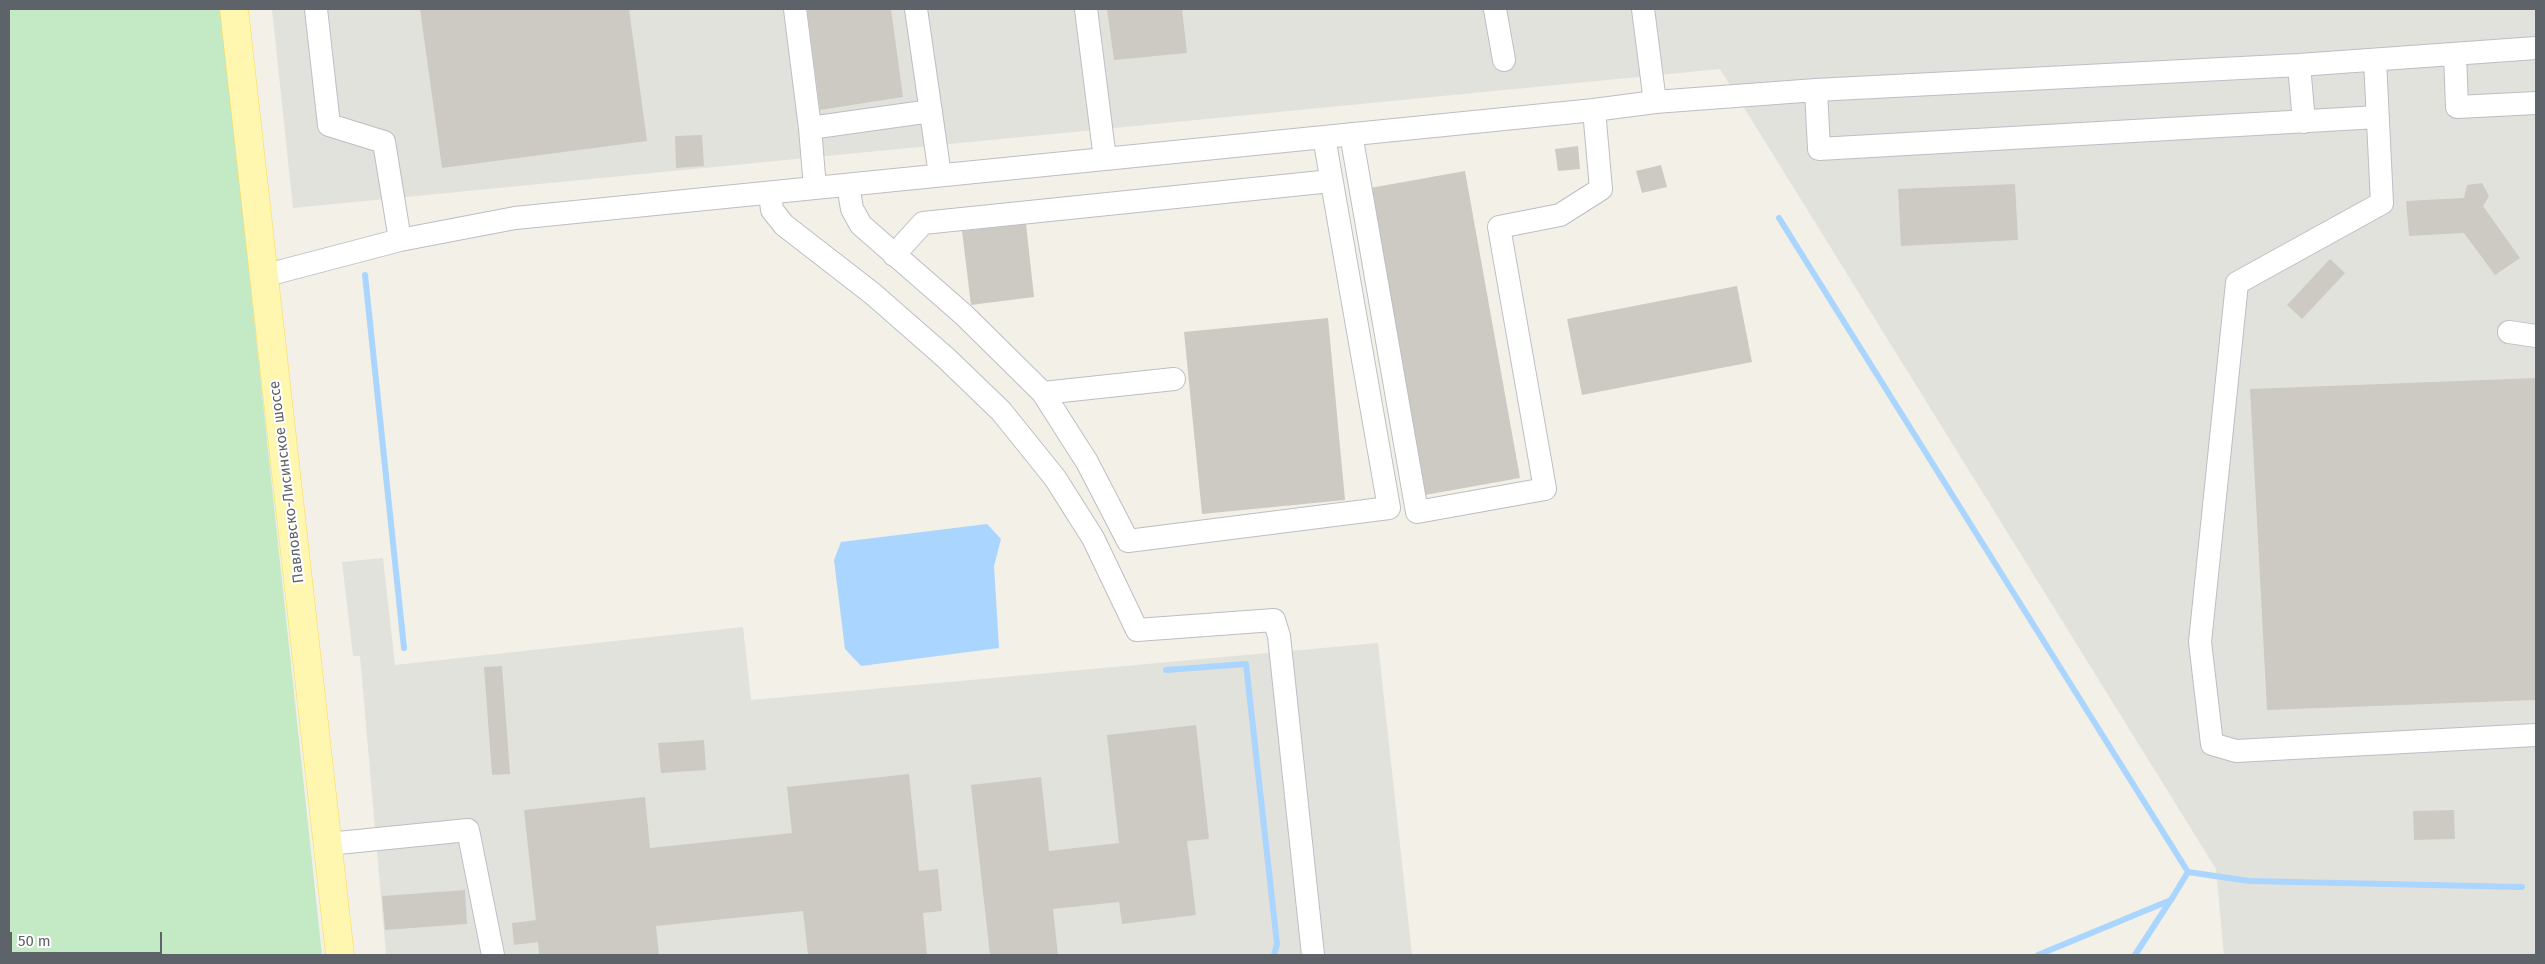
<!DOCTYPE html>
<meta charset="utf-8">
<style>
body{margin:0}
#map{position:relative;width:2545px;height:964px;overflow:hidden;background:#f2f0e7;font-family:"Fira Sans",sans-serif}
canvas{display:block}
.frame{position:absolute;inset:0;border:10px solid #5e6269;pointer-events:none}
.scale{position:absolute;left:10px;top:932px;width:152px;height:22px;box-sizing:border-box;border:2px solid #5e6269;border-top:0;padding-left:6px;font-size:15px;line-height:18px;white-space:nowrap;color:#5e6269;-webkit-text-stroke:4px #fff;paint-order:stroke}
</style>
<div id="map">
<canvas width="2545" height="964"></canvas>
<div class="frame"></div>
<div class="scale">50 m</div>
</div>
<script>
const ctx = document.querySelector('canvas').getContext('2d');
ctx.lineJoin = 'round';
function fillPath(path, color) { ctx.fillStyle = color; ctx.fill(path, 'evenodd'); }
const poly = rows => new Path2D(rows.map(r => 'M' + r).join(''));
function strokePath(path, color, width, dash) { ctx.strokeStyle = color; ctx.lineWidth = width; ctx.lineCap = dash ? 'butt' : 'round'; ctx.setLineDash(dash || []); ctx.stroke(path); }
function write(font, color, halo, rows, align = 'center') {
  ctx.font = font + ' "Fira Sans",sans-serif'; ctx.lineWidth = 4; ctx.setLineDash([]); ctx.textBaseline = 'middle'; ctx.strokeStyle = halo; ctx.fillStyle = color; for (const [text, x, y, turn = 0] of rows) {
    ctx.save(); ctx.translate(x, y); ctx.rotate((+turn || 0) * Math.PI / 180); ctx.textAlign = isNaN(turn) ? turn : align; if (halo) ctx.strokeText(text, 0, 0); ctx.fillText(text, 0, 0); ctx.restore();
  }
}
const industrial = poly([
 [272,9,2536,9,2536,955,2224,955,2216,869,1720,69,293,208],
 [383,558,395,665,743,627,751,700,1378,643,1412,955,386,955,360,656,353,656,342,562]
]);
const green = poly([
 [9,9,221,9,322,955,9,955]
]);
const water = poly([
 [987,524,1001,539,994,566,999,648,861,666,845,649,834,560,841,542]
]);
const stream = poly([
 [1779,218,2188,872,2171,900,2038,955],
 [365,275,404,648],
 [1166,670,1246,664,1277,944,1274,955],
 [2188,872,2249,881,2522,887],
 [2135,955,2170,901]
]);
const building = poly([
 [420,9,629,9,647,141,442,168],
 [807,9,891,9,903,97,820,110],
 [1107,9,1182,9,1187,53,1114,60],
 [702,135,704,166,676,168,675,136],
 [1578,146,1580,169,1558,171,1555,149],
 [1661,165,1667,187,1642,193,1636,171],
 [1465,171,1520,478,1425,495,1370,188],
 [2482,183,2489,196,2483,206,2520,258,2495,275,2464,233,2409,236,2406,201,2464,198,2467,185],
 [2015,184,2018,240,1901,246,1898,189],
 [1026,224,1034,297,971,305,962,231],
 [2330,259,2345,273,2302,319,2287,305],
 [1737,286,1752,362,1582,395,1567,319],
 [1328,318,1345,500,1202,514,1184,332],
 [2536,378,2536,700,2267,710,2250,389],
 [502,666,510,774,492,775,484,667],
 [1196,725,1209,839,1187,841,1196,915,1122,924,1119,902,1053,909,1058,955,990,955,971,785,1041,777,1049,851,1119,843,1107,735],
 [704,740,706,770,661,773,658,743],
 [909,774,919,871,938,869,942,911,923,913,927,955,808,955,803,911,656,926,659,955,539,955,538,942,514,945,512,923,536,920,524,810,645,797,650,848,792,833,787,787],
 [2454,810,2455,839,2414,840,2413,811],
 [465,890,467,924,385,930,382,896]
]);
const minor = poly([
 [316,9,329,125,384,142,400,240],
 [795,9,810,128,815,188],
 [916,9,940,175],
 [1086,9,1105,159],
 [1495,9,1504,60],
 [1643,9,1655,102],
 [2455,54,2457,107,2536,103],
 [2375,60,2382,203,2237,283,2200,642,2212,744,2236,751,2536,735],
 [2299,65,2304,122],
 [1816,90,1819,149,2378,117],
 [810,128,931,111],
 [1351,134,1417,512,1545,489,1499,227,1560,215,1601,189,1594,110],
 [848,185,852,209,861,225,964,315,1043,393,1087,462,1128,541,1389,508,1324,137],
 [770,193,772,210,784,225,873,294,946,358,1001,411,1055,478,1093,538,1137,630,1274,620,1279,636,1313,955],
 [894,255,923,223,1331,181],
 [263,276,400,240,515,218,1594,110,1655,102,1816,90,2299,65,2536,48],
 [2509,332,2536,336],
 [1043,393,1174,379],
 [328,844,468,830,493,955]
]);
const major = poly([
 [234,9,340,955]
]);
const streetNames = [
 ["Павловско-Лисинское шоссе",287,482,-97]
];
fillPath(industrial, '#e2e2dc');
fillPath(green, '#c3eac5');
fillPath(water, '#aad5ff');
strokePath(stream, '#aad5ff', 6);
fillPath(building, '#cdcac4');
strokePath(minor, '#bcbec3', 24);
strokePath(major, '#fcd756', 29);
strokePath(minor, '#fff', 22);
strokePath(major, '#fff6af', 28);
write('15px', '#5e6269', '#fff', streetNames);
</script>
